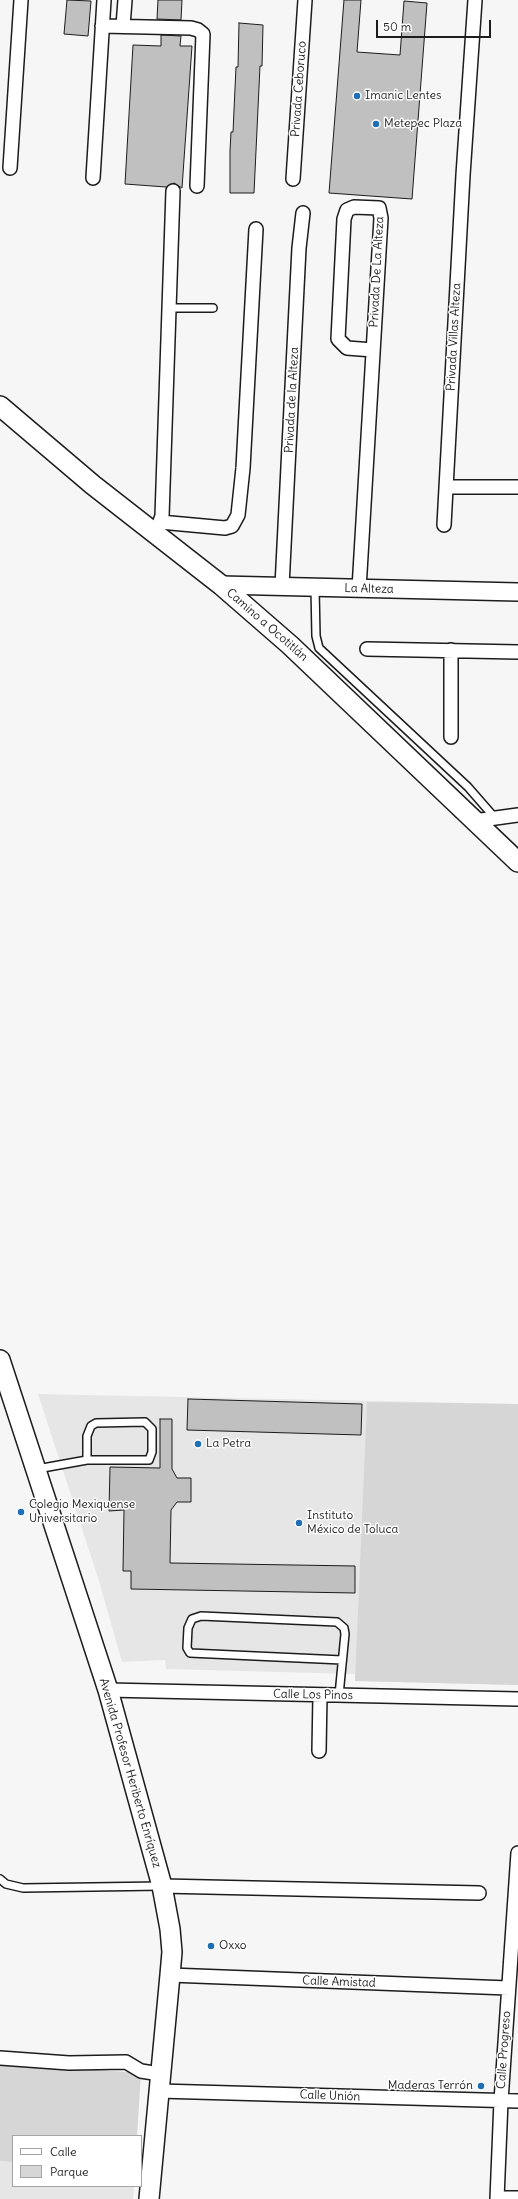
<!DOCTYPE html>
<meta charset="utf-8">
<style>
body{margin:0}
#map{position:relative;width:518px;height:2199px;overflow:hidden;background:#f6f6f6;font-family:Delius,sans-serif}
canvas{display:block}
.legend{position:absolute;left:12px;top:2135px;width:130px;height:52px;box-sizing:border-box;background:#fff;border:1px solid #a4a4a4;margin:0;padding:5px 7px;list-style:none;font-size:12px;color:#1c1c1c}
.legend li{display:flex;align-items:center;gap:8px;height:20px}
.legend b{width:20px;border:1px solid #a4a4a4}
.scale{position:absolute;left:376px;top:20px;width:115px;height:18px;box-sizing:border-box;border:2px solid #1c1c1c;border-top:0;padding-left:5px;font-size:12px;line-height:14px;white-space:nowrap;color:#1c1c1c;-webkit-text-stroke:3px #fff;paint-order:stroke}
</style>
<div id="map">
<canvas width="518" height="2199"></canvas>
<ul class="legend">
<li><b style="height:5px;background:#fff"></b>Calle</li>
<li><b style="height:11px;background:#d6d6d6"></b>Parque</li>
</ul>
<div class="scale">50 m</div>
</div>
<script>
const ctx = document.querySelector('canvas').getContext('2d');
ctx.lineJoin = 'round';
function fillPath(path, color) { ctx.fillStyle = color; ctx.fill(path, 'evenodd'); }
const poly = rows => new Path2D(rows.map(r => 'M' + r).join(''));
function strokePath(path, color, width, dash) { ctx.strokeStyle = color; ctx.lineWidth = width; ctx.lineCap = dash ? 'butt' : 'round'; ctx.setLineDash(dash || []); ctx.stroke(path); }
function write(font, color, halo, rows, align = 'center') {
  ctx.font = font + ' Delius,sans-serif'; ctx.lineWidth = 3; ctx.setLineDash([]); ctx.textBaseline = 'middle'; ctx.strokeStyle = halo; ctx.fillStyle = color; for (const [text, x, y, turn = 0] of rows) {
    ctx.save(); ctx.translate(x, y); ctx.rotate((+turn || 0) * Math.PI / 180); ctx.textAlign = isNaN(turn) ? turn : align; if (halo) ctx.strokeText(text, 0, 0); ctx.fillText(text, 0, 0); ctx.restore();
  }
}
const built = poly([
 [38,1394,518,1404,518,1685,355,1681,355,1674,166,1669,165,1660,122,1662,99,1581],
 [0,2161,13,2162,13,2186,134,2186,133,2199,0,2199]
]);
const green = poly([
 [367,1402,518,1404,518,1685,355,1681],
 [0,2063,141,2073,137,2136,13,2136,13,2162,0,2161]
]);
const building = poly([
 [67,0,91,1,88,36,64,34,67,0],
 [158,0,182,0,181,20,157,19,158,0],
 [344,0,361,0,357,52,400,55,404,1,427,3,412,199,329,193,344,0],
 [239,23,263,25,262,66,260,66,254,193,230,193,230,151,231,132,233,132,236,67,238,67,239,23],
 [161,35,181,36,180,46,192,46,182,188,174,183,166,187,125,184,133,45,161,46,161,35],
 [188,1399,362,1404,361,1435,187,1430,188,1399],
 [160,1419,172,1419,172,1469,177,1478,191,1478,191,1502,177,1502,171,1510,170,1563,355,1566,355,1593,131,1589,131,1571,123,1571,124,1510,109,1511,110,1467,160,1468,160,1419]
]);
const service = poly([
 [170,308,213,308],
 [315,588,316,636,319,648,468,787,495,818],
 [37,1469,87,1460,149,1460,152,1452,152,1429,145,1422,96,1423,91,1426,87,1436,87,1460],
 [339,1695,345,1634,344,1628,337,1622,201,1616,192,1619,188,1628,187,1648,190,1653,342,1660],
 [0,1879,6,1884,23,1888,162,1886]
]);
const minor = poly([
 [102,26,191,28,198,30,203,34,197,186],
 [123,26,125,0],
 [10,168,21,0],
 [93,178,104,0],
 [293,179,305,0],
 [446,487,518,487],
 [160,522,225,528,232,526,238,515,243,468,256,229],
 [444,525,463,175,475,0],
 [157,530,162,516,173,191],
 [282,586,299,248,303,213],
 [359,589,381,218,379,208,354,207,347,210,344,219,338,339,347,348,373,350],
 [367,649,518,652],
 [451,650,451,737],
 [474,821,518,815],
 [108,1690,518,1699],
 [319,1751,320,1695],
 [162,1886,479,1893],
 [170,1975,508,1988],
 [0,2058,69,2063,126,2062,141,2071,160,2074],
 [159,2091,518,2101],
 [497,2198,518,2198],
 [497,2199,501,2101,518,1853]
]);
const tertiary = poly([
 [221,585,518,592]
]);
const secondary = poly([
 [0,406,93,485,221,585,290,645,518,862],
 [0,1360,108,1690,162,1886,170,1929,172,1952,170,1975,149,2199]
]);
const markers = [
 [357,96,4,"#1f6fb2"],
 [376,124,4,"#1f6fb2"],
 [198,1444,4,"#1f6fb2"],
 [21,1512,4,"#1f6fb2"],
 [299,1523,4,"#1f6fb2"],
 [211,1946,4,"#1f6fb2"],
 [481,2086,4,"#1f6fb2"]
];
const streetNames = [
 ["Privada Ceboruco",299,89,-86],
 ["Privada De La Alteza",377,272,-87],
 ["Privada Villas Alteza",454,337,-87],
 ["Privada de la Alteza",292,400,-87],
 ["La Alteza",369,589,1],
 ["Camino a Ocotitlán",267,625,41],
 ["Calle Los Pinos",313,1695,1],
 ["Avenida Profesor Heriberto Enríquez",130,1773,74],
 ["Calle Amistad",339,1982,2],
 ["Calle Progreso",504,2050,-86],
 ["Calle Unión",330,2096,2]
];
const poiNames = [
 ["Imanic Lentes",365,96],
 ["Metepec Plaza",384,124],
 ["La Petra",206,1444],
 ["Colegio Mexiquense",29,1505],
 ["Universitario",29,1519],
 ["Instituto",307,1516],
 ["México de Toluca",307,1530],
 ["Oxxo",219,1946],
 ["Maderas Terrón",473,2086,"right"]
];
fillPath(built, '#e6e6e6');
fillPath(green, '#d6d6d6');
fillPath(building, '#c0c0c0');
strokePath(building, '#1c1c1c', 1);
strokePath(service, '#1c1c1c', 10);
strokePath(minor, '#1c1c1c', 16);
strokePath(tertiary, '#1c1c1c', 20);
strokePath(secondary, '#1c1c1c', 22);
strokePath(service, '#fff', 7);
strokePath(minor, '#fff', 13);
strokePath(tertiary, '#fff', 17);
strokePath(secondary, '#fff', 19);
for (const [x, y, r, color] of markers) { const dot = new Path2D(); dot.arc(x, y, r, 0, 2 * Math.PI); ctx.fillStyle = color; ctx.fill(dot); strokePath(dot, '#fff', 1.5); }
write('12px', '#1c1c1c', '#fff', streetNames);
write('12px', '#1c1c1c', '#fff', poiNames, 'left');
</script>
